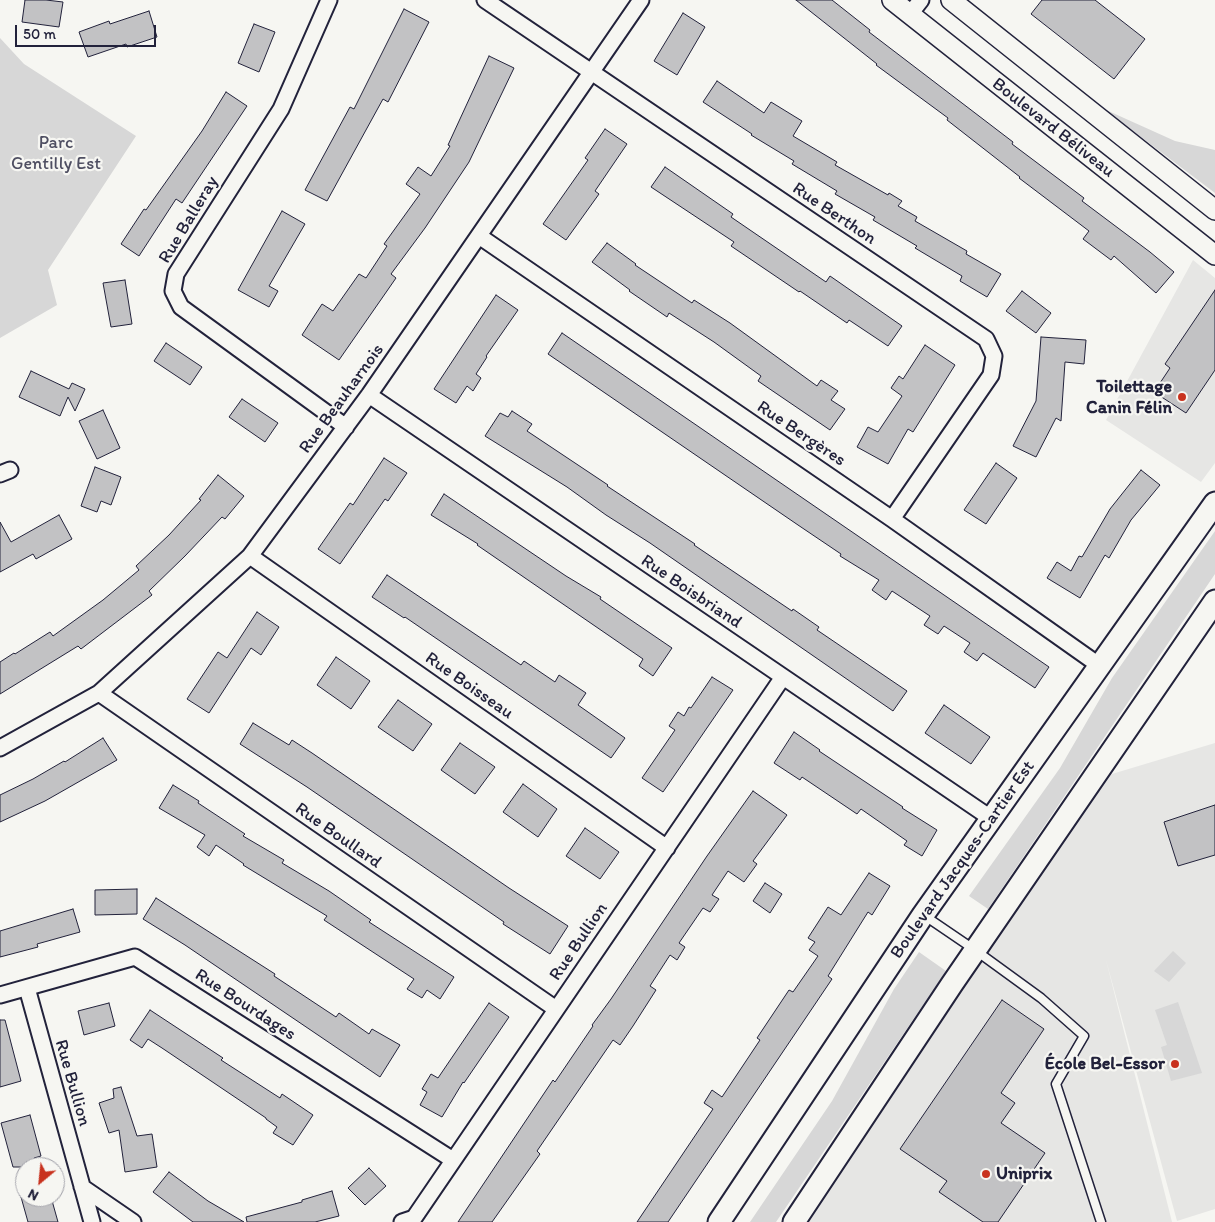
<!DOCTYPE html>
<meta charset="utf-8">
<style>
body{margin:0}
#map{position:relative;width:1215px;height:1222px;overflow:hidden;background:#f6f6f2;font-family:Itim,sans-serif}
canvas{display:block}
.north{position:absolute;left:15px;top:1157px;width:50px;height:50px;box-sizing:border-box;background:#f6f6f2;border:1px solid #a1a1a9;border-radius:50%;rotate:208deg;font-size:14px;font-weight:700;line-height:20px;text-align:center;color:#22223b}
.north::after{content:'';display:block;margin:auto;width:18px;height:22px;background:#c8321e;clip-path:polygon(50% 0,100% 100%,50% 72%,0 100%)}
.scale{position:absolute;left:15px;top:25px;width:141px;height:22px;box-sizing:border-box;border:2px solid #22223b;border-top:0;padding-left:6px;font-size:15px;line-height:18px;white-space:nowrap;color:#22223b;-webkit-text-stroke:4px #f6f6f2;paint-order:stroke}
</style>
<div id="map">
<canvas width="1215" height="1222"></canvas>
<div class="north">N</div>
<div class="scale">50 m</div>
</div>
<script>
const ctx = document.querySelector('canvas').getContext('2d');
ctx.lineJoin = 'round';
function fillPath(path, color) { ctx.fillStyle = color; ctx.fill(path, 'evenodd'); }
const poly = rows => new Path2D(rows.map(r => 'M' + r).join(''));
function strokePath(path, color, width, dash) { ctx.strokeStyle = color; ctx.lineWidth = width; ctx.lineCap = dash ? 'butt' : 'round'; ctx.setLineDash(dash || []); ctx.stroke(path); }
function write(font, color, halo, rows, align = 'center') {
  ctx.font = font + ' Itim,sans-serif'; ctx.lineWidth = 4.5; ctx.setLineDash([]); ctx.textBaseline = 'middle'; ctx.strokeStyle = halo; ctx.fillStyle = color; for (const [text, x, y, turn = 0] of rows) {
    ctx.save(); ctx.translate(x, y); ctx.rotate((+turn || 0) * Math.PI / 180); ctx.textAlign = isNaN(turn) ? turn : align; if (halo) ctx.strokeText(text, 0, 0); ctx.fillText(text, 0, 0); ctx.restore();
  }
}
const built = poly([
 [1193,260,1215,278,1215,463,1201,482,1106,420],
 [1215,743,1215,1209,1177,1221,1106,960,1172,1222,794,1222,1092,780]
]);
const green = poly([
 [0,38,24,64,136,136,48,270,57,305,0,338],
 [1104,109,1175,141,1215,150,1215,193],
 [1215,531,1215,574,988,909,969,896,1060,768,1112,678],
 [1173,951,1186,963,1169,982,1154,971],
 [919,952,946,971,776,1222,750,1222,832,1101,894,989],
 [1178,1002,1202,1073,1171,1081,1161,1047,1167,1045,1155,1010]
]);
const building = poly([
 [25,0,46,0,63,2,59,27,22,22,25,0],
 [796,0,832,0,870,30,869,32,1013,142,1012,144,1084,198,1082,201,1150,252,1174,272,1156,293,1114,256,1111,260,1083,239,1089,231,1019,178,1020,177,947,120,948,118,876,65,877,64,796,0],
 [1042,0,1095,0,1145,39,1114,79,1031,14,1042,0],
 [404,9,429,22,388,102,383,99,327,201,305,190,350,107,354,109,404,9],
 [149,11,157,37,127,47,126,44,88,57,79,32,109,21,110,24,149,11],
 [683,13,705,27,677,75,654,61,683,13],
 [254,24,275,32,259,72,238,63,254,24],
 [489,56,514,68,469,162,425,228,391,274,396,278,339,360,302,335,322,304,333,311,359,274,366,278,387,246,384,244,420,194,406,184,418,167,431,176,450,146,448,145,489,56],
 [717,81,764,113,771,102,802,121,793,136,837,162,835,165,888,195,889,193,902,201,898,206,917,217,915,221,967,251,966,254,1001,274,987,297,960,281,962,276,915,248,917,246,873,220,875,217,835,194,837,191,792,164,794,161,751,135,752,134,703,102,717,81],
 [226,92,247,106,182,203,176,199,139,256,121,244,144,209,146,210,202,131,226,92],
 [605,129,627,144,595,191,599,194,566,240,543,224,588,160,585,158,605,129],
 [665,167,733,214,731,217,826,282,830,276,902,326,888,346,849,320,847,323,800,291,799,292,731,246,734,242,651,187,665,167],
 [282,211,305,224,269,286,278,291,269,307,238,290,282,211],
 [607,243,636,264,635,265,692,303,694,300,730,323,817,386,821,380,838,391,831,400,845,409,830,430,758,381,761,376,714,342,669,313,667,317,629,291,630,290,592,262,607,243],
 [125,280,132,324,111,327,103,283,125,280],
 [1215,290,1215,370,1186,413,1154,392,1170,368,1165,364,1215,290],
 [1022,291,1051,313,1036,333,1006,311,1022,291],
 [496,295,518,310,486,356,487,357,476,374,481,378,473,391,467,386,456,403,434,389,496,295],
 [562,333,1049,667,1035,688,983,653,977,661,964,652,970,643,944,626,938,634,924,625,930,616,892,591,886,600,872,590,879,580,840,556,841,554,798,525,548,354,562,333],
 [1041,337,1086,340,1084,364,1065,362,1061,421,1056,418,1036,457,1013,446,1036,401,1041,337],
 [166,343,202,367,190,385,154,361,166,343],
 [925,345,955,365,913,432,908,429,888,464,857,447,868,427,878,432,902,396,891,388,899,376,903,379,925,345],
 [31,371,69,389,72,383,85,389,75,411,68,397,60,416,19,397,31,371],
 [242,399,278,423,265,442,229,417,242,399],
 [103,410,120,448,97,459,79,421,103,410],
 [512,411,532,424,527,431,608,485,607,486,695,544,694,545,792,611,793,609,819,627,817,630,907,691,893,711,650,543,606,515,567,487,485,436,500,413,508,417,512,411],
 [384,458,407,473,388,501,385,499,340,564,318,549,350,503,353,505,384,458],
 [996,463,1017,478,986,524,964,510,996,463],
 [95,467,121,477,111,505,101,501,97,512,81,506,95,467],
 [1141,470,1160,485,1131,520,1109,558,1105,555,1080,598,1047,578,1057,562,1071,571,1079,556,1082,557,1110,509,1141,470],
 [218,475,244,496,225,519,222,517,185,556,149,591,152,595,81,649,78,646,0,694,0,662,14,653,15,654,50,632,53,636,103,600,139,570,136,566,169,535,201,500,199,499,218,475],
 [444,494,566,576,601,597,600,599,672,648,653,676,639,666,643,659,477,545,478,544,431,515,444,494],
 [59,515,72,539,36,559,33,554,0,572,0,522,11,542,59,515],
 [387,575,521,665,524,661,555,682,559,675,586,693,578,705,625,738,611,758,405,617,404,618,372,597,387,575],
 [257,612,279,627,261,655,251,648,209,713,187,699,218,652,227,658,257,612],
 [336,657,370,681,351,709,317,685,336,657],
 [712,677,733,690,663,792,642,778,675,730,669,726,678,712,684,716,689,707,691,708,712,677],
 [398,700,432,724,413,751,378,727,398,700],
 [944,705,990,737,971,764,925,733,944,705],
 [253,723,289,745,292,740,312,753,509,888,568,926,550,954,503,924,504,922,307,787,240,744,253,723],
 [794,732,820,750,819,751,903,807,902,808,937,830,922,856,904,845,907,841,861,809,857,814,802,777,800,780,774,763,794,732],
 [103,738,117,760,45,801,0,822,0,795,33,779,64,761,65,762,103,738],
 [460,743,495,767,475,794,441,770,460,743],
 [523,784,557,809,538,837,503,812,523,784],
 [173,785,199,801,198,803,245,834,243,836,284,860,282,863,329,891,371,920,369,922,454,977,440,999,427,990,422,998,407,989,414,979,324,920,327,916,243,865,244,864,216,845,209,856,197,847,205,835,159,808,173,785],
 [753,791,787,815,753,861,757,864,744,882,728,871,712,895,719,899,710,912,703,908,679,943,685,947,677,960,670,955,650,986,656,990,633,1026,620,1045,613,1040,537,1151,540,1154,492,1222,458,1222,553,1080,555,1082,593,1026,592,1025,611,999,707,856,753,791],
 [1215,805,1215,855,1178,866,1164,822,1215,805],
 [585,828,619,852,600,879,566,856,585,828],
 [869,873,890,886,872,915,868,912,828,976,832,979,668,1222,637,1222,713,1109,704,1103,712,1090,722,1097,760,1040,757,1038,789,990,793,992,818,956,809,950,815,942,808,938,828,907,841,915,869,873],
 [765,883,782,894,770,913,753,901,765,883],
 [137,889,137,914,95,915,95,890,137,889],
 [156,898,275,974,274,976,336,1017,339,1013,369,1034,372,1029,400,1045,380,1077,185,945,143,919,156,898],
 [73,909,80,932,37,944,38,947,0,957,0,931,73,909],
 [1002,1000,1044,1029,1001,1093,1015,1103,1001,1123,1045,1153,998,1222,983,1222,939,1192,947,1181,900,1149,1002,1000],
 [109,1003,115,1026,84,1035,78,1011,109,1003],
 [489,1003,509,1017,464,1083,463,1082,442,1117,420,1105,427,1092,422,1089,431,1074,438,1078,489,1003],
 [150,1010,223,1058,221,1060,280,1098,282,1094,313,1115,293,1145,273,1133,277,1127,266,1119,266,1118,162,1048,148,1039,142,1048,130,1040,150,1010],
 [0,1020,5,1020,21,1081,0,1087,0,1020],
 [121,1087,137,1136,152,1134,157,1167,125,1172,119,1130,109,1133,99,1103,114,1098,113,1089,121,1087],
 [30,1115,41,1156,34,1158,36,1167,13,1167,1,1123,30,1115],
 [369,1168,386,1186,365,1205,348,1188,369,1168],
 [169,1172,208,1201,244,1222,193,1222,153,1192,169,1172],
 [332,1191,339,1216,315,1222,247,1222,246,1217,302,1202,302,1200,332,1191],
 [21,1197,51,1197,58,1222,28,1222,21,1197]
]);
const service = poly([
 [925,916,975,950,1041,998,1084,1036,1056,1084,1101,1222]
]);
const minor = poly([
 [329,0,281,109,176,274,173,291,181,307,346,427],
 [485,0,986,339,994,356,991,375,892,519],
 [910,14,921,0],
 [479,236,892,519,1100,666],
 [369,395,992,819],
 [0,474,10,470],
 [250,556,667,848],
 [99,693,556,1009],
 [0,748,99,693,250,556,369,395,641,0],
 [27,988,92,1222],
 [0,995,135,957,453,1160],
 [82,1187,133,1222],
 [402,1222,414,1218,783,677]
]);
const tertiary = poly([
 [892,0,1215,255],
 [951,0,1215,210]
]);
const secondary = poly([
 [719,1222,923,915,1215,503],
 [794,1222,952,984,1215,601]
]);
const markers = [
 [1182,397,5,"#c8321e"],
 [1175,1064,5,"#c8321e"],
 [986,1174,5,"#c8321e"]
];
const streetNames = [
 ["Boulevard Béliveau",1053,128,38],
 ["Rue Berthon",834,214,34],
 ["Rue Balleray",189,220,-59],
 ["Rue Beauharnois",342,399,-54],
 ["Rue Bergères",801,434,34],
 ["Rue Boisbriand",691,592,34],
 ["Rue Boisseau",469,686,35],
 ["Rue Boullard",338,836,35],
 ["Boulevard Jacques-Cartier Est",963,860,-55],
 ["Rue Bullion",579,942,-56],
 ["Rue Bourdages",245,1005,33],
 ["Rue Bullion",72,1083,74]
];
const parkNames = [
 ["Parc",56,143],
 ["Gentilly Est",56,164]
];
const poiNames = [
 ["Toilettage",1172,387],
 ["Canin Félin",1172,408],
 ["École Bel-Essor",1165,1064],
 ["Uniprix",996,1174,"left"]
];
fillPath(built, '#e6e6e4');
fillPath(green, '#d7d7d7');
fillPath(building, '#c2c2c4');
strokePath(building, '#22223b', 1);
strokePath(service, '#22223b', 11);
strokePath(minor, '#22223b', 19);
strokePath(tertiary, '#22223b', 22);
strokePath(secondary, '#22223b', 25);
strokePath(service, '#f6f6f2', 8);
strokePath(minor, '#f6f6f2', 15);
strokePath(tertiary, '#f6f6f2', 19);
strokePath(secondary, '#f6f6f2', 21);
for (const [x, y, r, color] of markers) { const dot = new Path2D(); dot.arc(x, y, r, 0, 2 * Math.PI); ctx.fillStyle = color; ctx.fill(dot); strokePath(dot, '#f6f6f2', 2); }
write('18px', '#22223b', '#f6f6f2', streetNames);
write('18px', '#4f4f62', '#f6f6f2', parkNames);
write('bold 18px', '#22223b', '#f6f6f2', poiNames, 'right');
</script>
